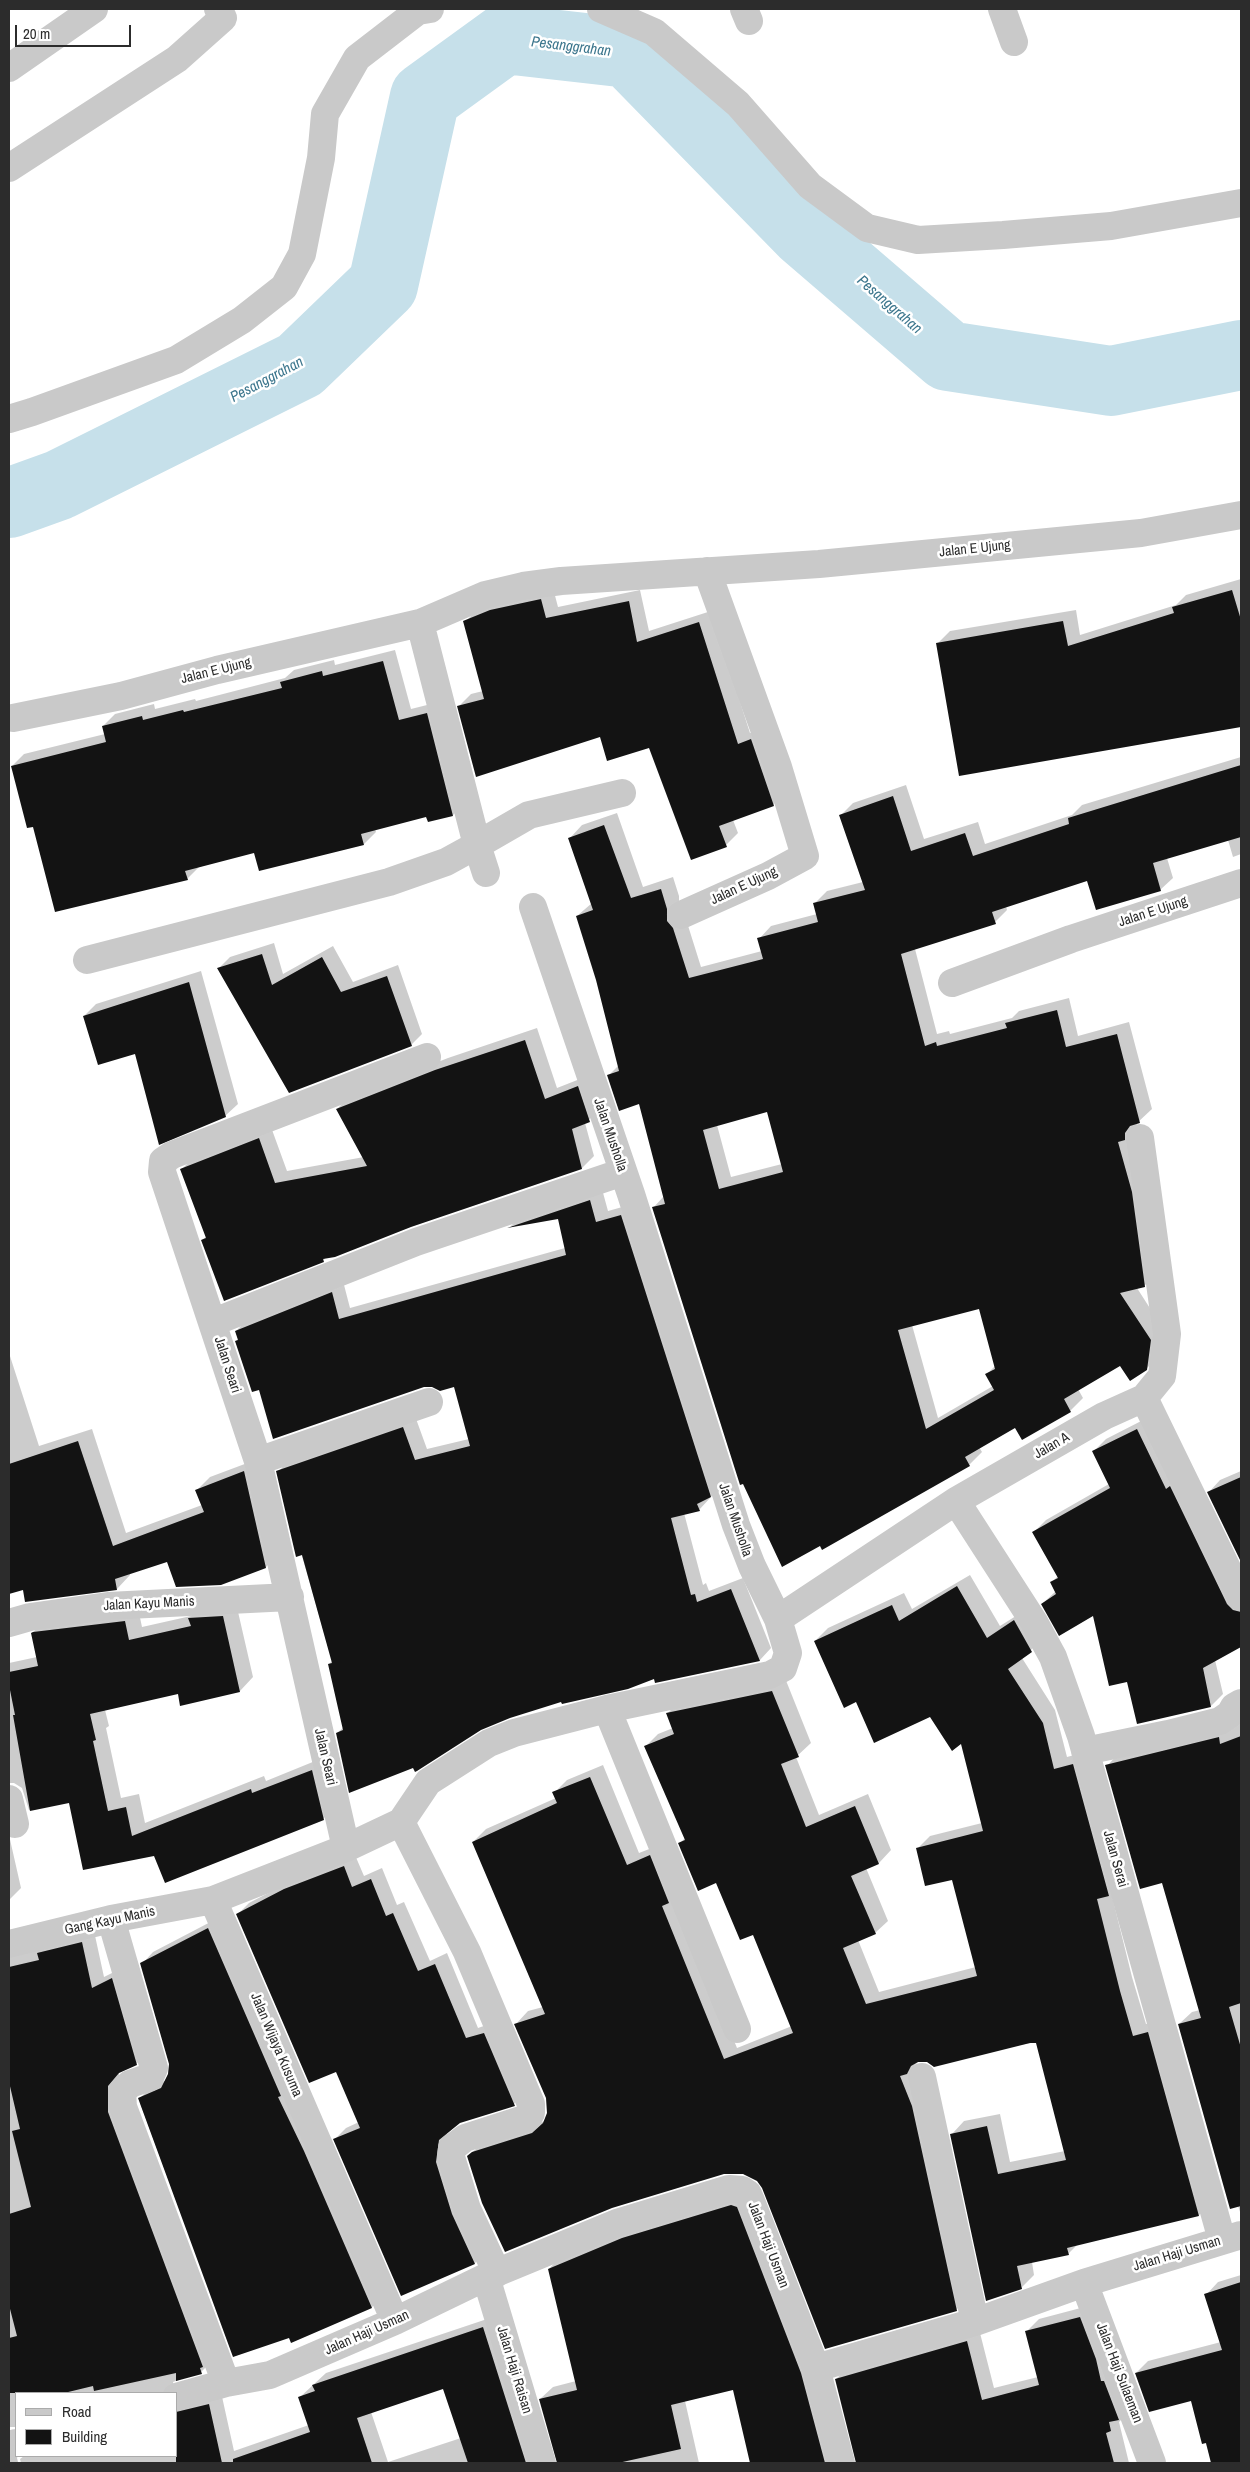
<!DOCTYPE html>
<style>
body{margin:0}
#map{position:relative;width:1250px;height:2472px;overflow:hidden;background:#fff;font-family:"Archivo Narrow",sans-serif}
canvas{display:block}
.frame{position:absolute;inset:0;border:10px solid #2c2c2c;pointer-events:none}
.legend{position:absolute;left:15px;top:2392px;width:162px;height:65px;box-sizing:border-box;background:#fff;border:1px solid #ababab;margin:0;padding:6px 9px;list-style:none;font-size:15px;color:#2c2c2c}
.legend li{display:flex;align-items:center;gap:10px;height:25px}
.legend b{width:25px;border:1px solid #ababab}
.scale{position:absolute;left:15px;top:25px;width:116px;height:22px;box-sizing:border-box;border:2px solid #2c2c2c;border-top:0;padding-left:6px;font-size:15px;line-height:18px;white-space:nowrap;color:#2c2c2c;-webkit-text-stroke:4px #fff;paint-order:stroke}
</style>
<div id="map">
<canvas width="1250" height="2472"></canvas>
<div class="frame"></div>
<ul class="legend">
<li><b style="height:6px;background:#c9c9c9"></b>Road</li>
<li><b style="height:14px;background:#131313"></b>Building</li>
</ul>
<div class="scale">20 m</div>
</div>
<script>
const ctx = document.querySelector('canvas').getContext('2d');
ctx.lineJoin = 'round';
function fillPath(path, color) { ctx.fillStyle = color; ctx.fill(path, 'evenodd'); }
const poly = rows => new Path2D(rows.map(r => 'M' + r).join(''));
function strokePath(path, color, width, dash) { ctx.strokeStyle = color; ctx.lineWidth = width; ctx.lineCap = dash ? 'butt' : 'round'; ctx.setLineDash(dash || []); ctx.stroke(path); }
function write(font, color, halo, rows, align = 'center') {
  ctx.font = font + ' "Archivo Narrow",sans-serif'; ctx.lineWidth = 5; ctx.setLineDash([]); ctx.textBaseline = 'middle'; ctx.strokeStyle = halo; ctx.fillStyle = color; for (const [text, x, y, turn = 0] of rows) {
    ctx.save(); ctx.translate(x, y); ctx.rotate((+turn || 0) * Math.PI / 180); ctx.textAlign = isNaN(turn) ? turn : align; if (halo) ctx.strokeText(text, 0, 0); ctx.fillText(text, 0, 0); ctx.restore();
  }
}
const shadow = poly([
 [1241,579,1241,726,960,774,937,644,950,631,1076,610,1080,635,1176,605,1186,595],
 [553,588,558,607,640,590,649,631,711,611,750,733,763,728,785,793,773,805,733,820,738,833,726,845,650,746,459,706,471,694,483,691,465,622,477,610],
 [395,650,411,709,439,702,465,803,453,815,429,821,427,815,375,829,376,832,364,844,255,851,199,867,187,879,34,825,12,766,24,754,105,734,103,726,115,714,154,704,155,709,195,699,196,701,285,678,294,670,334,660,335,665],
 [1241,757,1241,854,1233,857,1228,840,1167,858,1173,878,1160,890,1088,879,1006,906,1007,910,995,922,915,949,937,1034,949,1031,950,1034,1012,1018,1019,1011,1069,998,1078,1036,1129,1022,1152,1109,1137,1123,1137,1126,1157,1274,1144,1286,1137,1288,1162,1327,1159,1356,1146,1369,1120,1365,1078,1389,1083,1398,1070,1411,1023,1438,1016,1426,979,1447,982,1452,969,1465,653,1208,664,1196,639,1102,608,1076,619,1065,597,980,577,916,592,903,570,838,582,825,617,813,643,887,673,877,679,896,679,908,685,916,701,967,762,951,759,939,771,926,817,914,814,904,827,891,863,882,841,815,853,803,906,785,924,839,978,822,985,844,1072,815,1082,805],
 [768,1111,782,1164,731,1177,717,1125],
 [980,1307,995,1366,987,1374,993,1386,938,1418,912,1325],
 [274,943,283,974,333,946,353,982,398,965,422,1034,411,1045,219,968,230,957],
 [201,971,238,1104,225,1116,84,1016,96,1004],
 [537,1028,557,1088,590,1075,601,1109,585,1123,594,1156,582,1168,411,1226,326,1257,323,1261,202,1240,207,1236,182,1169,194,1157,271,1127,287,1171,364,1157,337,1109,349,1097,448,1058],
 [602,1189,608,1211,633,1204,722,1485,699,1510,684,1513,703,1585,706,1583,709,1591,743,1578,771,1648,760,1660,656,1682,654,1678,562,1701,510,1717,480,1729,414,1767,337,1733,344,1727,329,1664,332,1661,278,1472,289,1460,415,1416,427,1449,469,1439,455,1386,260,1389,236,1341,239,1338,236,1331,248,1319,343,1281,350,1308,565,1248,559,1218,511,1226,520,1216],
 [9,1353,39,1446,92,1429,126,1533,202,1505,197,1490,210,1477,258,1459,279,1553,266,1567,168,1560,130,1573,130,1575,117,1589,26,1601,24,1588,9,1593],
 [1149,1417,1241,1596,1241,1646,1215,1660,1223,1694,1211,1706,1138,1723,1128,1681,1094,1614,1042,1604,1056,1591,1051,1583,1058,1576,1034,1532,1046,1520,1109,1484,1094,1451,1106,1439],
 [1241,1471,1241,1546,1236,1548,1209,1492,1220,1480],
 [970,1575,1000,1626,1027,1609,1044,1638,1022,1658,1055,1710,1067,1757,1085,1752,1111,1892,1132,1977,1146,2024,1160,2020,1211,2203,1199,2215,1078,2244,1068,2254,1032,2262,1034,2275,1022,2287,952,2134,964,2121,1000,2114,1010,2162,1065,2151,1037,2042,928,2061,919,2061,914,2066,925,2093,969,2297,956,2310,763,2187,757,2180,744,2173,468,2156,486,2140,545,2121,548,2113,547,2098,516,2024,528,2011,543,2007,473,1842,486,1829,556,1798,554,1793,567,1780,603,1765,639,1853,662,1844,675,1895,737,2048,792,2026,754,1934,717,1881,680,1843,685,1838,645,1747,658,1734,673,1728,668,1713,680,1700,785,1678,811,1743,796,1757,819,1815,868,1794,891,1850,879,1863,866,1868,888,1921,875,1933,858,1940,879,1992,976,1967,953,1878,917,1849,930,1836,982,1823,962,1742,931,1715,857,1701,815,1641,828,1628,904,1593,912,1609],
 [236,1603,253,1677,240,1691,179,1693,105,1710,109,1726,106,1728,121,1798,139,1794,145,1823,264,1776,266,1781,325,1757,336,1806,323,1819,155,1854,70,1802,29,1810,22,1788,14,1783,9,1783,9,1663,37,1657,32,1633,46,1620,138,1608,142,1627,191,1616,203,1605],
 [1241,1722,1241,2215,1179,2024,1192,2012,1200,2010,1163,1882,1107,1766,1119,1753],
 [9,1835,21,1888,9,1900],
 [355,1855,364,1876,382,1868,397,1905,404,1902,430,1961,447,1953,478,2028,495,2022,525,2093,514,2104,459,2122,447,2134,447,2150,486,2251,475,2263,402,2294,335,2139,346,2128,359,2122,336,2070,238,1914,249,1903,297,1878],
 [220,1917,384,2295,372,2307,292,2342,289,2337,234,2356,140,2103,140,2098,152,2086,167,2080,170,2064,142,1964,153,1952],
 [94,1931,104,1977,124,1967,149,2052,136,2064,119,2073,120,2099,213,2360,201,2372,173,2382,176,2393,16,2393,16,2427,10,2427,9,2086,11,2085,9,2071,9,1957],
 [744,2193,845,2463,751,2463,734,2389,685,2401,699,2463,558,2463,540,2399,553,2387,576,2381,549,2269,561,2256],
 [1241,2275,1241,2463,1212,2463,1192,2400,1136,2373,1148,2361,1221,2342,1206,2295,1218,2282],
 [1092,2305,1123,2418,1119,2422,1129,2463,857,2463,836,2379,849,2367,979,2329,994,2388,1038,2377,1027,2331,1039,2319],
 [496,2316,546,2463,21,2463,20,2459,24,2456,176,2456,176,2394,221,2392,234,2451,309,2425,299,2398,326,2373],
 [443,2387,461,2438,388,2462,371,2412]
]);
const river = poly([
 [9,503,59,485,300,365,383,285,425,97,505,39,629,53,805,233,948,356,1111,381,1241,355]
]);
const building = poly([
 [1232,590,1241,620,1241,727,959,776,936,643,1063,621,1068,646,1174,613,1172,607],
 [541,599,546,618,629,601,637,642,699,622,738,744,751,739,774,806,719,826,727,847,691,860,649,748,607,761,600,737,476,777,457,706,484,699,463,621,490,610],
 [383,661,399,720,427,713,453,816,428,822,426,817,361,834,364,845,259,871,254,853,185,871,188,880,55,912,33,827,27,828,11,766,106,742,102,726,142,716,143,720,183,710,184,712,282,688,280,682,322,671,323,676],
 [1241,765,1241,837,1153,863,1161,891,1096,910,1087,881,992,912,996,924,901,954,925,1046,936,1042,937,1046,1007,1028,1005,1023,1057,1010,1066,1047,1117,1034,1140,1123,1130,1126,1125,1133,1125,1140,1118,1142,1132,1192,1145,1287,1120,1293,1151,1340,1147,1370,1130,1381,1120,1366,1064,1399,1071,1412,1022,1440,1015,1428,965,1457,970,1466,822,1550,820,1546,782,1567,743,1484,740,1485,652,1207,665,1204,639,1104,619,1111,607,1075,619,1071,596,980,576,916,593,910,568,838,604,825,631,898,661,889,667,909,667,921,673,928,689,978,763,959,757,938,818,922,813,903,865,890,839,815,893,796,911,851,965,833,973,856,1069,824,1068,818],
 [767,1112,783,1172,719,1189,703,1130],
 [979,1309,995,1369,985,1374,994,1390,926,1429,898,1330],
 [262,954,272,985,322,957,341,992,387,976,412,1046,289,1093,217,968],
 [189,982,226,1117,159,1145,135,1054,98,1065,83,1016],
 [525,1040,545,1099,578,1086,590,1122,572,1129,582,1169,411,1227,335,1257,323,1259,324,1262,224,1301,201,1240,206,1238,180,1169,259,1138,275,1183,367,1166,336,1109,435,1070],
 [590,1200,596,1222,621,1215,711,1497,697,1504,700,1511,671,1518,691,1595,695,1594,697,1602,731,1589,760,1661,655,1683,654,1679,628,1689,562,1704,561,1702,510,1718,481,1730,417,1771,415,1772,413,1768,349,1793,336,1733,343,1730,328,1664,332,1663,302,1555,296,1557,276,1471,403,1427,415,1460,470,1446,454,1387,440,1391,432,1387,424,1387,273,1439,259,1390,252,1392,235,1341,238,1340,235,1331,332,1292,339,1319,566,1255,558,1219,507,1228],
 [1137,1429,1166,1489,1170,1486,1227,1604,1233,1610,1241,1612,1241,1647,1203,1668,1211,1707,1137,1724,1127,1682,1109,1686,1093,1616,1059,1636,1041,1604,1056,1594,1050,1582,1058,1578,1032,1532,1110,1488,1092,1451],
 [78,1441,113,1546,204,1512,195,1490,244,1471,266,1568,221,1585,176,1587,167,1562,115,1579,117,1590,25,1602,23,1590,9,1594,9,1464],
 [1241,1477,1241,1562,1207,1492],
 [957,1586,987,1638,1014,1620,1032,1652,1008,1669,1043,1723,1054,1769,1073,1764,1109,1896,1097,1899,1120,1991,1133,2036,1148,2032,1199,2216,1067,2248,1069,2255,1017,2266,1022,2289,986,2301,950,2134,987,2126,998,2174,1066,2160,1036,2043,1030,2043,934,2067,927,2062,918,2062,911,2066,907,2074,900,2076,912,2106,957,2311,825,2349,762,2188,757,2181,743,2174,724,2174,612,2208,505,2252,482,2203,467,2156,472,2152,532,2133,543,2123,547,2113,546,2098,514,2024,545,2014,472,1842,557,1803,552,1792,590,1777,627,1865,650,1855,669,1903,662,1906,724,2059,793,2033,753,1935,740,1940,716,1883,698,1891,678,1843,685,1840,644,1746,674,1734,666,1713,772,1691,799,1757,781,1764,806,1827,855,1806,879,1864,851,1876,876,1934,843,1948,866,2004,977,1976,952,1880,925,1886,916,1848,983,1831,961,1744,952,1751,930,1717,874,1743,856,1702,844,1708,814,1641,892,1605,899,1621],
 [223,1616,240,1692,180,1706,178,1694,90,1714,96,1740,93,1741,108,1811,126,1807,132,1836,251,1789,252,1793,312,1770,324,1820,165,1883,154,1856,83,1870,69,1803,30,1811,13,1715,15,1715,9,1685,9,1672,38,1666,31,1633,33,1632,125,1621,129,1640,191,1626,188,1618],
 [1241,1736,1241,2003,1229,2007,1241,2048,1241,2206,1230,2209,1178,2024,1201,2018,1162,1883,1140,1889,1105,1765,1219,1737,1220,1744],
 [344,1866,352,1887,371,1879,386,1916,393,1913,418,1971,435,1964,466,2038,484,2033,515,2106,460,2123,439,2140,436,2162,452,2214,475,2264,401,2296,333,2139,360,2128,336,2072,309,2083,236,1914,284,1889],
 [208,1928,281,2096,278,2097,304,2151,372,2308,291,2343,289,2338,233,2357,138,2098,161,2088,168,2074,169,2064,140,1963],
 [82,1942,92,1988,112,1978,137,2065,119,2073,108,2086,108,2112,203,2367,200,2368,202,2374,176,2381,176,2373,94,2391,93,2386,64,2393,9,2393,9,2338,17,2336,9,2305,9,2214,31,2207,12,2131,20,2129,9,2082,9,1967,39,1960,37,1953],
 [731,2205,737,2207,801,2373,825,2463,750,2463,733,2390,671,2405,681,2449,618,2463,557,2463,539,2399,577,2390,548,2269,622,2238],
 [1241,2282,1241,2463,1211,2463,1206,2443,1202,2444,1191,2401,1149,2412,1135,2373,1222,2350,1204,2294],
 [1080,2317,1096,2359,1101,2381,1104,2381,1119,2420,1109,2422,1111,2431,1106,2433,1114,2463,856,2463,835,2379,967,2341,982,2400,1039,2385,1025,2331],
 [483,2327,526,2463,468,2463,443,2389,357,2418,372,2463,233,2463,233,2459,310,2432,298,2397,315,2391,312,2385],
 [209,2404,222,2463,176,2463,176,2412]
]);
const service = poly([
 [9,2459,10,2463]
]);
const minor = poly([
 [601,9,654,32,738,104,810,186,867,228,918,240,1003,235,1111,226,1241,203],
 [744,9,749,21],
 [1002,9,1014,42],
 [9,68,94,9],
 [9,168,177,59,223,18,218,9],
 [9,419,32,412,176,360,242,320,284,287,302,254,321,158,325,114,357,58,418,11,430,9],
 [13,718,121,696,217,670,420,623,485,595,523,586,561,581,819,564,944,552,1141,533,1241,515],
 [486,873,477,845,529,815,622,793],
 [681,915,768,876,805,856,778,767,707,571],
 [87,960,389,882,446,862,477,845,420,623],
 [952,983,1071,939,1241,883],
 [214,1322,416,1242,623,1172],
 [1144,1398,1241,1597],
 [258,1461,429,1402],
 [956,1501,1034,1622,1053,1657,1081,1736,1222,2240],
 [778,1619,956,1501,1104,1416,1144,1398,1162,1376,1167,1334,1140,1138],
 [9,1623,30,1617,108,1606,290,1597],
 [607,1709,737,2029],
 [1085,1751,1168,1734,1220,1721,1230,1714,1234,1707,1241,1703],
 [9,1799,15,1824],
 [401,1822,467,1952,531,2104,531,2113,527,2118,465,2138,452,2148,451,2157,467,2209,497,2273],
 [346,1848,258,1461,162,1172,163,1161,172,1155,427,1057],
 [111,1919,154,2068,150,2077,130,2084,122,2092,123,2107,226,2383],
 [9,1944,111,1919,213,1900],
 [922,2077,975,2322],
 [486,2277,542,2463],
 [1084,2283,1152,2463],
 [395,2321,213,1900,346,1848,401,1822,428,1782,489,1743,514,1733,607,1709,770,1675,783,1668,788,1653,778,1619,752,1566,736,1525,631,1194,533,907],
 [816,2368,841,2463],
 [176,2397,226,2383,270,2375,395,2321,486,2277,617,2223,729,2189,742,2190,748,2194,751,2201,816,2368,975,2322,1084,2283,1241,2235],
 [9,2445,16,2443]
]);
const streetNames = [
 ["Jalan E Ujung",975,549,-6],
 ["Jalan E Ujung",216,671,-14],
 ["Jalan E Ujung",744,886,-25],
 ["Jalan E Ujung",1153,912,-18],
 ["Jalan Musholla",610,1135,71],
 ["Jalan Seari",227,1365,72],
 ["Jalan A",1052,1446,-30],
 ["Jalan Musholla",735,1520,71],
 ["Jalan Kayu Manis",149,1604,-3],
 ["Jalan Seari",325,1757,77],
 ["Jalan Serai",1115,1859,74],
 ["Gang Kayu Manis",110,1921,-12],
 ["Jalan Wijaya Kusuma",276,2045,67],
 ["Jalan Haji Usman",768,2245,69],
 ["Jalan Haji Usman",1177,2254,-17],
 ["Jalan Haji Usman",367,2333,-24],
 ["Jalan Haji Raisan",514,2370,73],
 ["Jalan Haji Sulaeman",1119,2373,69]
];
const waterNames = [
 ["Pesanggrahan",571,47,7],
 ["Pesanggrahan",889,305,41],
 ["Pesanggrahan",267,380,-28]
];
fillPath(shadow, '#0003');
strokePath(river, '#c6e0ea', 70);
fillPath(building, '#131313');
strokePath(service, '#c9c9c9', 16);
strokePath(minor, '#c9c9c9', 28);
write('14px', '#2c2c2c', '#fff', streetNames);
write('italic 15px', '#3c768d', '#fff', waterNames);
</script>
